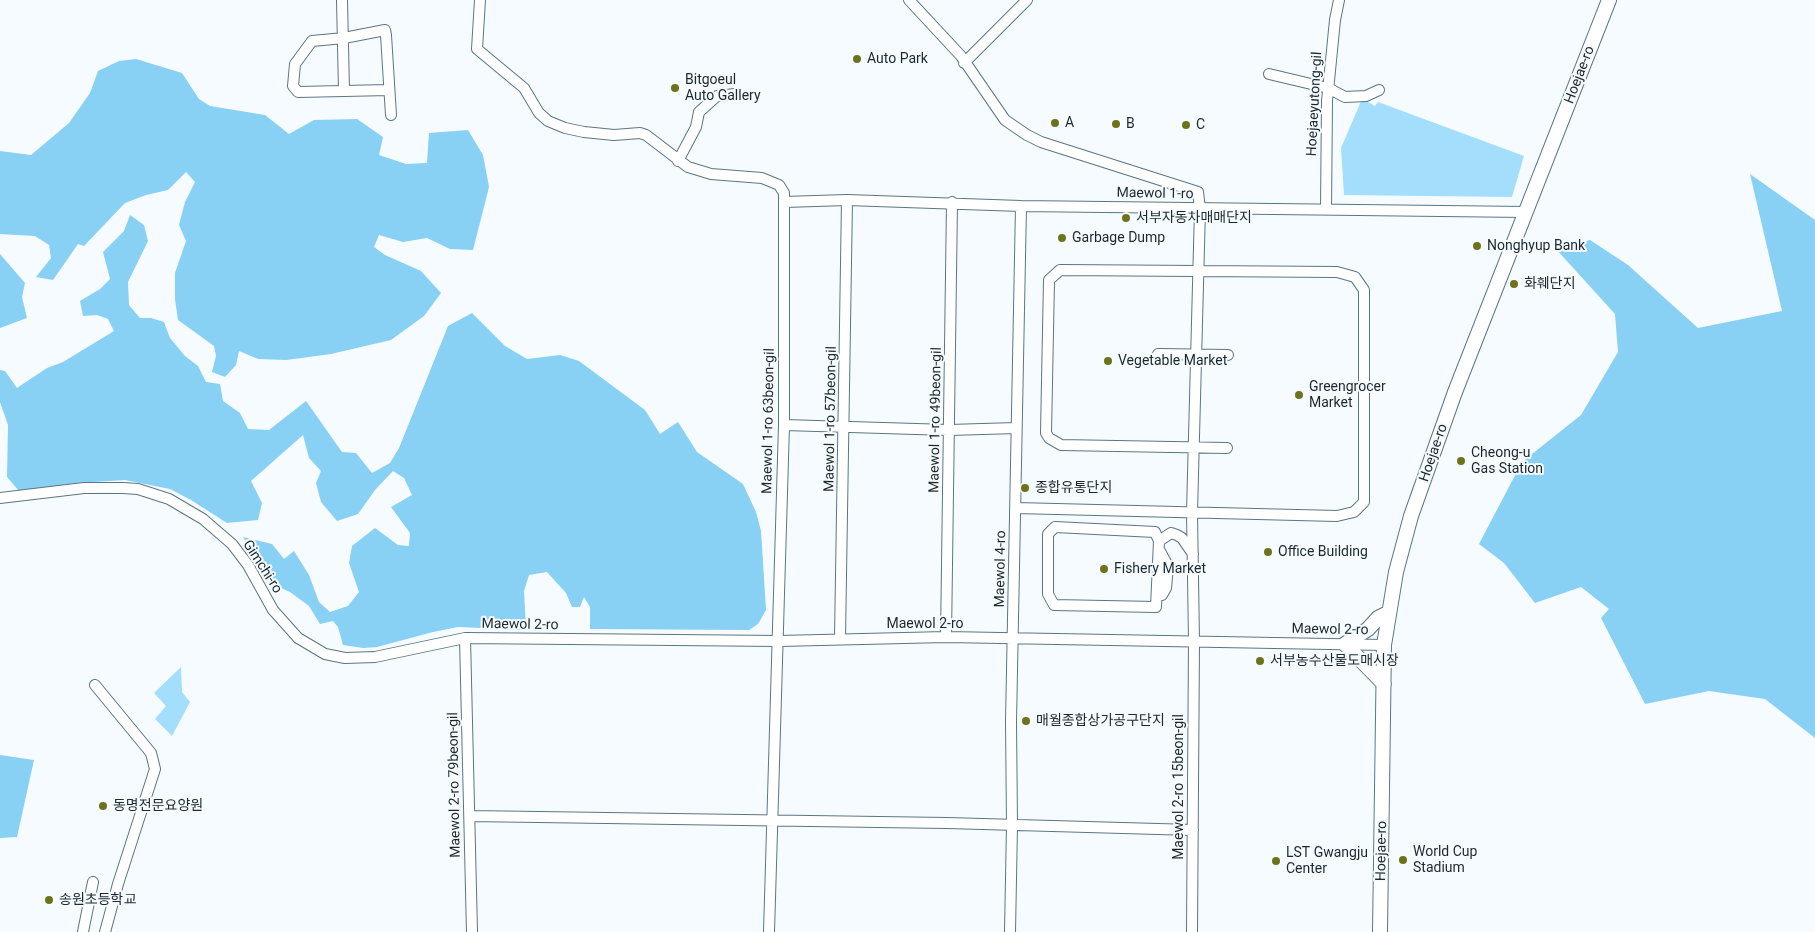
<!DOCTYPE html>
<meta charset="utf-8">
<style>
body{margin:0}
canvas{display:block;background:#f5fbfe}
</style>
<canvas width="1815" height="932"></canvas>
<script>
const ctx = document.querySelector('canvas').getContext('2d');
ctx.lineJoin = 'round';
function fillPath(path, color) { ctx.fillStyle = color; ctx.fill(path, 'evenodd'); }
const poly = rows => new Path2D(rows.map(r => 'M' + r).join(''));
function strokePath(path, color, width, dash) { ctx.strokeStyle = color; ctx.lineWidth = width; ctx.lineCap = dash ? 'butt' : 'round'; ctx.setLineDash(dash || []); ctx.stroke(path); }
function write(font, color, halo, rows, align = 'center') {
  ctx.font = font + ' Roboto,"Noto Sans KR",sans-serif'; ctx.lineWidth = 4; ctx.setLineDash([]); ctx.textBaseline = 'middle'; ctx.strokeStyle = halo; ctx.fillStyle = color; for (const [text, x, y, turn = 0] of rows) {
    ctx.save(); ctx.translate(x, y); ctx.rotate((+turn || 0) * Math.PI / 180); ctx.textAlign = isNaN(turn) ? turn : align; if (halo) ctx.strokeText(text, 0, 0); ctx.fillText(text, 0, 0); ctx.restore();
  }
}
const green = poly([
 [1362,99,1375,106,1378,102,1524,156,1512,197,1344,195,1341,148],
 [181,667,182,692,190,702,172,736,155,719,166,706,154,693]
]);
const forest = poly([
 [136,59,182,73,199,99,210,106,265,115,289,134,314,120,357,119,383,137,379,155,406,164,427,163,429,133,468,130,483,155,489,187,473,250,450,249,427,238,403,242,379,235,374,247,385,255,421,271,441,293,424,316,391,340,331,354,286,360,258,359,239,351,236,365,225,377,212,372,216,356,214,346,178,320,175,299,175,273,186,241,179,225,185,202,195,182,186,172,168,190,146,195,125,203,84,246,78,244,53,280,36,277,51,258,49,245,35,236,0,234,0,151,31,155,69,123,90,93,98,71,119,61],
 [1750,174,1815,220,1815,738,1765,699,1709,691,1645,704,1601,618,1609,609,1581,587,1535,603,1504,563,1479,544,1522,462,1581,415,1618,352,1615,314,1556,249,1590,240,1628,265,1698,328,1782,311],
 [130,215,144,225,148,241,128,282,129,305,140,318,151,318,164,322,170,338,185,356,198,366,206,382,220,384,223,401,240,413,248,429,269,430,306,401,342,452,356,453,372,473,390,463,399,448,448,326,472,313,505,346,527,359,560,355,579,361,645,410,660,434,678,422,697,452,743,484,756,512,761,531,766,610,758,624,749,630,590,629,590,607,584,597,580,607,572,607,566,593,547,572,529,575,524,591,526,630,458,627,433,632,377,647,363,648,343,645,338,627,333,621,320,624,309,606,290,592,277,586,243,537,272,544,284,559,294,551,309,575,319,602,330,612,348,606,359,592,349,563,352,546,375,528,398,545,409,546,410,533,391,507,412,495,404,478,393,471,375,490,358,514,337,521,321,502,316,483,321,471,309,458,303,435,251,481,262,503,258,520,227,523,191,500,170,489,125,480,77,483,19,491,7,477,8,425,0,402,0,370,5,371,17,388,47,368,63,362,114,331,108,319,97,315,83,316,80,301,100,289,110,279,103,252,124,231],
 [0,254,25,283,22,297,27,318,0,328],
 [0,755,34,760,17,837,0,838]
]);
const minor = poly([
 [342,0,344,91],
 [480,0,477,49,524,88,539,113,548,121,565,128,584,132,614,135,640,133,646,135,688,167,711,174,762,178,779,185,784,193,784,425,769,932],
 [909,0,961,56,1005,120,1027,135,1041,142,1198,192,1200,209,1192,512,1194,642,1192,932],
 [964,63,1027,0],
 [1269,74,1328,88,1345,97,1366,96,1379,90],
 [389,90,298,92,293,86,295,64,312,41,344,38,385,30,386,35,391,115],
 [678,161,696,127,699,112,717,96,735,94],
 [784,202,847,200,1021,206,1526,212],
 [1326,209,1327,101,1335,20,1339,0],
 [1158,354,1228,355],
 [784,425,949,430,1016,428],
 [0,498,84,488,123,488,138,489,169,499,203,519,232,544,248,565,273,610,298,638,325,654,345,658,375,657,465,638,779,641,946,637,1384,645],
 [1016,508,1337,516,1354,512,1364,502,1364,290,1355,277,1337,272,1060,270,1049,280,1046,433,1049,438,1061,445,1227,448],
 [1055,527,1155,532,1159,541,1156,607,1054,605,1048,594,1048,534,1055,527],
 [1159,541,1171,533,1177,535,1182,538,1193,554],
 [1160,551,1168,566,1166,588,1162,595],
 [946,637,952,202],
 [465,638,472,932],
 [840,638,847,200],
 [95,685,151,753,155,769,118,884,105,932],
 [470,816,947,823,1193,830],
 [83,932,93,882],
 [1010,932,1012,825,1011,722,1021,206]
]);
const major = poly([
 [1384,684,1345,644,1368,629,1378,618,1388,613],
 [1380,932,1384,645,1396,572,1411,516,1455,392,1609,0]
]);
const markers = [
 [857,59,5,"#6c731a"],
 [675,88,5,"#6c731a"],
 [1055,123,5,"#6c731a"],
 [1116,124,5,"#6c731a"],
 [1186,125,5,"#6c731a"],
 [1126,218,5,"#6c731a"],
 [1062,238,5,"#6c731a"],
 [1477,246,5,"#6c731a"],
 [1514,284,5,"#6c731a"],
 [1108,361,5,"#6c731a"],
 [1299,395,5,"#6c731a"],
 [1461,461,5,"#6c731a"],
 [1025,488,5,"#6c731a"],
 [1268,552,5,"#6c731a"],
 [1104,569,5,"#6c731a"],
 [1260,661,5,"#6c731a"],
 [1026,721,5,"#6c731a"],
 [103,806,5,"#6c731a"],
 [1403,860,5,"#6c731a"],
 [1276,861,5,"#6c731a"],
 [49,900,5,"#6c731a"]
];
const poiNames = [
 ["Auto Park",867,59],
 ["Bitgoeul",685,80],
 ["Auto Gallery",685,96],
 ["A",1065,123],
 ["B",1126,124],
 ["C",1196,125],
 ["서부자동차매매단지",1136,218],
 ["Garbage Dump",1072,238],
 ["Nonghyup Bank",1487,246],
 ["화훼단지",1524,284],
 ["Vegetable Market",1118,361],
 ["Greengrocer",1309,387],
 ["Market",1309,403],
 ["Cheong-u",1471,453],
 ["Gas Station",1471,469],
 ["종합유통단지",1035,488],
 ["Office Building",1278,552],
 ["Fishery Market",1114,569],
 ["서부농수산물도매시장",1270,661],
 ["매월종합상가공구단지",1036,721],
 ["동명전문요양원",113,806],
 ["World Cup",1413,852],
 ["Stadium",1413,868],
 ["LST Gwangju",1286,853],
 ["Center",1286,869],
 ["송원초등학교",59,900]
];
const streetNames = [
 ["Hoejae-ro",1580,75,-69],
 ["Hoejaeyutong-gil",1315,104,-87],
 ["Maewol 1-ro",1155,194,1],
 ["Maewol 1-ro 57beon-gil",831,419,-89],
 ["Maewol 1-ro 49beon-gil",936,420,-89],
 ["Maewol 1-ro 63beon-gil",769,421,-89],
 ["Hoejae-ro",1434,453,-71],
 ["Gimchi-ro",262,567,57],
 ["Maewol 4-ro",1001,569,-89],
 ["Maewol 2-ro",925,624],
 ["Maewol 2-ro",520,625,1],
 ["Maewol 2-ro",1330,630,1],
 ["Maewol 2-ro 79beon-gil",455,785,-91],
 ["Maewol 2-ro 15beon-gil",1179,787,-90],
 ["Hoejae-ro",1382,851,-89]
];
fillPath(green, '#a3defd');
fillPath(forest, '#89d0f5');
strokePath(minor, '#5a7685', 12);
strokePath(major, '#5a7685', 16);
strokePath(minor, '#fff', 10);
strokePath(major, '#fff', 14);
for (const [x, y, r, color] of markers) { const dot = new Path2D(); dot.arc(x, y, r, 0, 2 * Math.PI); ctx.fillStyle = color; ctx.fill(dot); strokePath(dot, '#f5fbfe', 2); }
write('14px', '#1c282e', '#f5fbfe', poiNames, 'left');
write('14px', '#1c282e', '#f5fbfe', streetNames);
</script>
